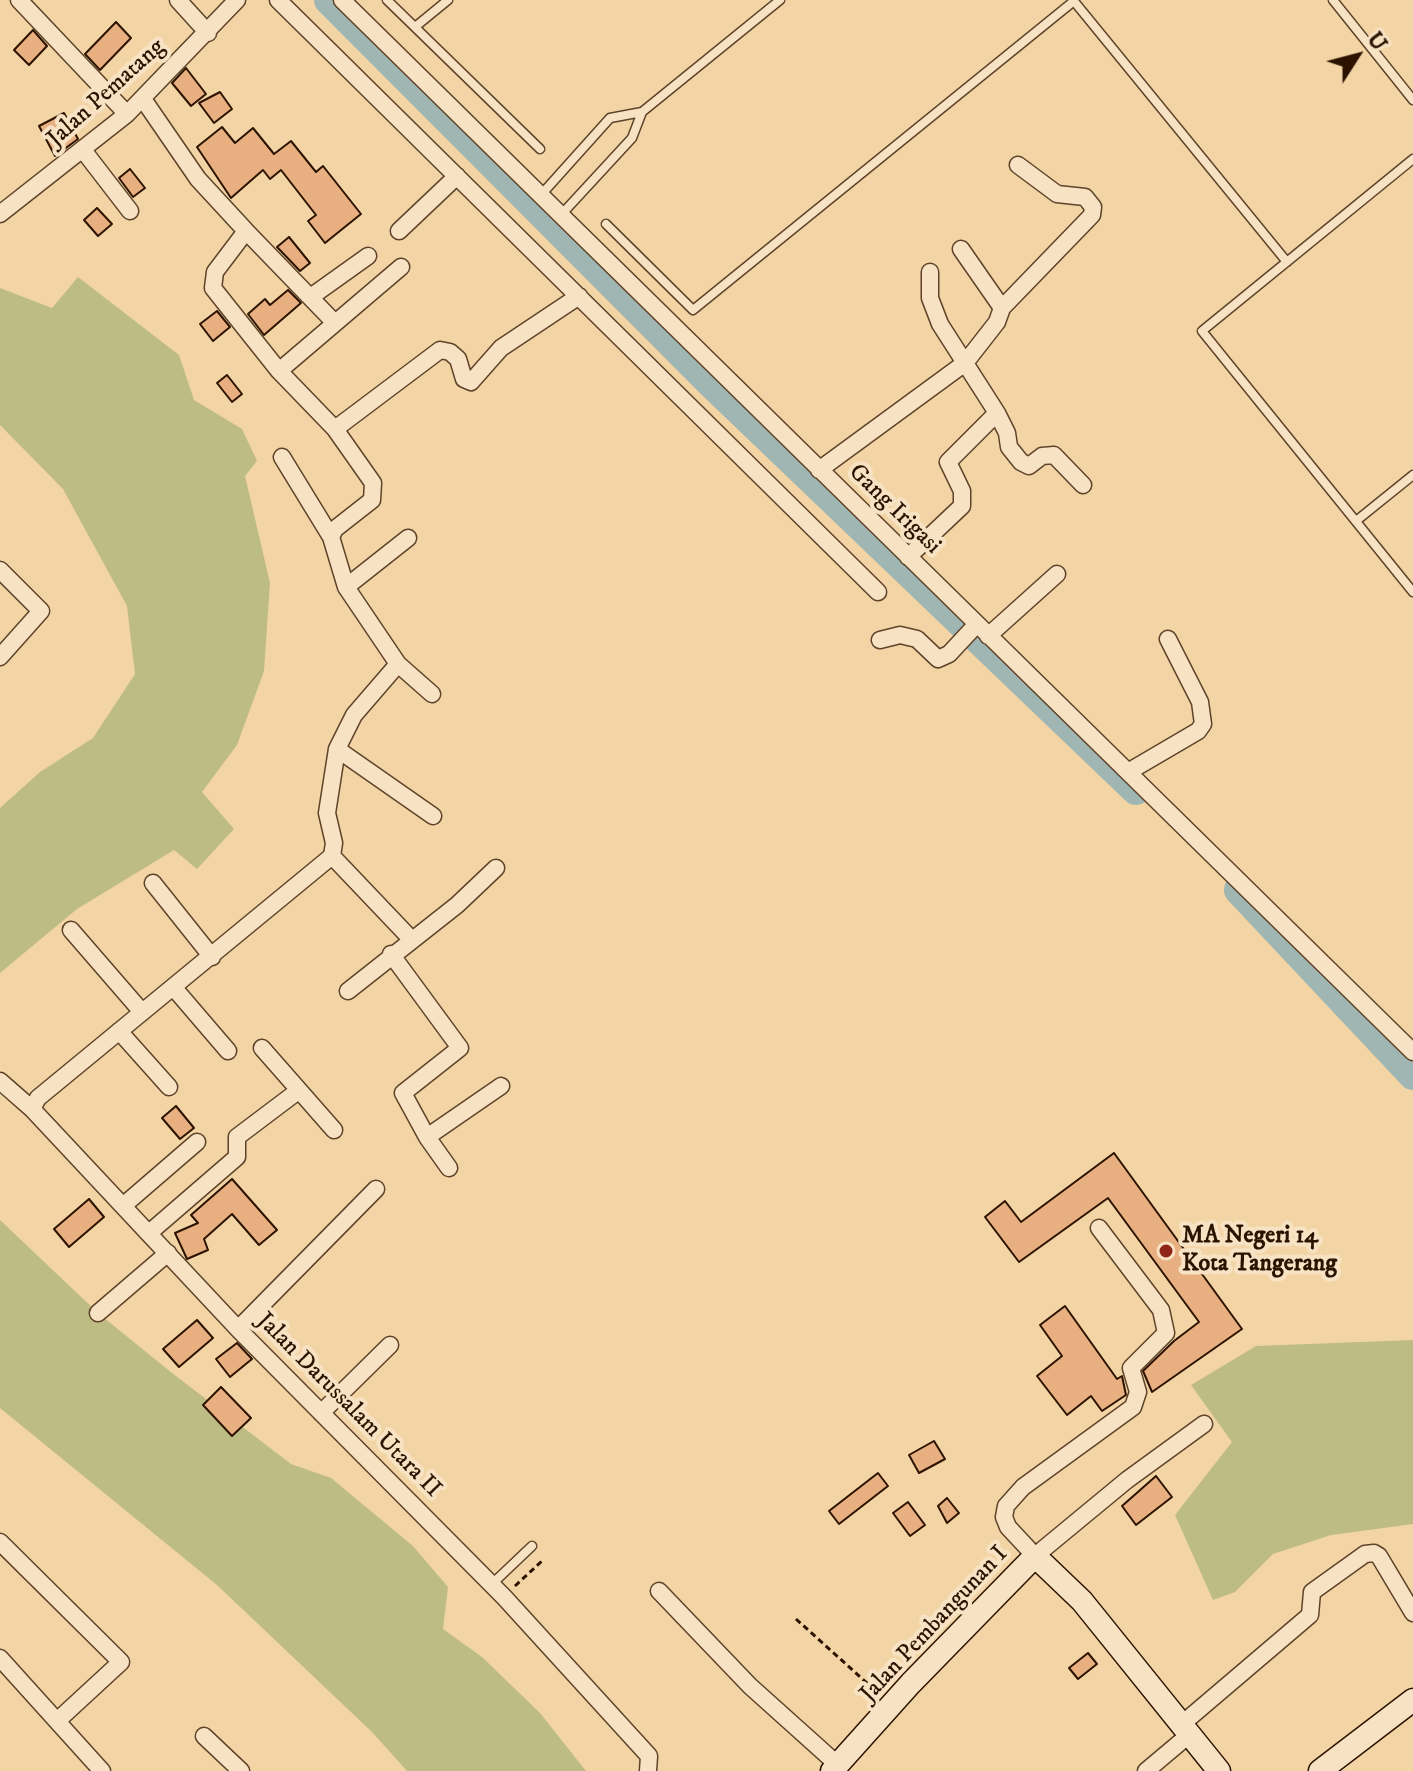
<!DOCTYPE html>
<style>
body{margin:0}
#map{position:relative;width:1413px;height:1771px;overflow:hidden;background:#f3d4a5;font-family:"IM FELL DW Pica",serif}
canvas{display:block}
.north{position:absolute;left:1317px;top:16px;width:80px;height:80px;-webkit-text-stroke:6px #f7e3c4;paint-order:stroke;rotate:54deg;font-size:22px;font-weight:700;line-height:32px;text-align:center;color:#2c1300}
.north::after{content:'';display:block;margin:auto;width:28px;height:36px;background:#2c1300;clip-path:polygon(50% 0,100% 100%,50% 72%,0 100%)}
</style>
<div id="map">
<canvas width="1413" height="1771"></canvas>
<div class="north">U</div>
</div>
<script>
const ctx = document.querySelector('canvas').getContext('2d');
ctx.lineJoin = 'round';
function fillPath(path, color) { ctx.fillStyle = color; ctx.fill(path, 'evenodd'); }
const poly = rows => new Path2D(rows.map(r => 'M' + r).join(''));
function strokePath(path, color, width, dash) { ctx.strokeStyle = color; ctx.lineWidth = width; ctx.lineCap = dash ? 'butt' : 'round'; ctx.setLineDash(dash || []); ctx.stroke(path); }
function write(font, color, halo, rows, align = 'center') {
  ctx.font = font + ' "IM FELL DW Pica",serif'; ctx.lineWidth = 8; ctx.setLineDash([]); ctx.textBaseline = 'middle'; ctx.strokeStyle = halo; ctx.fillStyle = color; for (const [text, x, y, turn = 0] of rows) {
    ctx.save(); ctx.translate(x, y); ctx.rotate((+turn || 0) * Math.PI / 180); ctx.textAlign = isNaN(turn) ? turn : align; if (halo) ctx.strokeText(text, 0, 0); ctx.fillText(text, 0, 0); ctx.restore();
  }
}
const green = poly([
 [78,277,179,355,194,400,242,429,257,461,245,476,270,583,264,671,237,745,202,792,234,829,197,869,174,850,77,909,0,973,0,808,40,772,93,738,135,674,127,606,63,489,0,425,0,288,52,308],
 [0,1220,98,1313,172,1373,291,1464,331,1478,413,1546,448,1587,443,1629,482,1657,540,1713,586,1771,407,1771,372,1732,217,1585,0,1408],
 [1413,1340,1413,1524,1331,1535,1273,1554,1235,1592,1213,1600,1175,1515,1232,1442,1191,1385,1256,1346]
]);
const river = poly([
 [329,0,712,384,1136,790],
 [1239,890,1413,1075]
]);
const building = poly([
 [116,22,131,38,100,70,85,54,116,22],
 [33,30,47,46,29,65,14,50,33,30],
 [186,68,206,94,191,106,172,83,186,68],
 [220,92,232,109,214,123,199,103,220,92],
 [64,113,78,139,55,156,39,126,64,113],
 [222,127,235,143,253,128,274,154,291,141,316,172,323,166,361,214,325,243,308,221,316,215,281,170,270,179,263,170,231,198,197,147,222,127],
 [130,169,145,188,133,197,119,178,130,169],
 [97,208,112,224,98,236,84,220,97,208],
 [289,237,310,263,300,271,277,247,289,237],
 [288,290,301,303,264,335,248,314,265,299,270,305,288,290],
 [217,311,230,327,213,341,200,324,217,311],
 [227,375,242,394,232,402,217,383,227,375],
 [176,1106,194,1128,180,1139,162,1118,176,1106],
 [1114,1153,1242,1329,1152,1392,1143,1371,1174,1341,1199,1322,1108,1198,1019,1262,985,1217,1005,1201,1021,1222,1114,1153],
 [232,1179,277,1230,259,1245,232,1214,204,1239,208,1250,187,1259,175,1233,198,1223,191,1215,232,1179],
 [89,1199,104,1217,69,1247,54,1229,89,1199],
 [1065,1306,1117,1379,1122,1376,1126,1395,1102,1411,1091,1396,1067,1415,1037,1376,1062,1356,1040,1325,1065,1306],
 [197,1320,213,1338,179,1367,163,1349,197,1320],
 [237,1343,252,1359,230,1377,216,1359,237,1343],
 [221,1387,251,1418,232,1436,203,1405,221,1387],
 [934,1441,945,1459,919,1473,909,1455,934,1441],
 [878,1473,888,1486,839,1524,829,1511,878,1473],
 [1156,1476,1172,1497,1136,1525,1122,1506,1156,1476],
 [947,1498,959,1513,947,1523,938,1506,947,1498],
 [908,1502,925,1525,910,1536,893,1513,908,1502],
 [1088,1653,1097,1664,1078,1679,1069,1668,1088,1653]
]);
const path = poly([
 [515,1586,543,1560],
 [796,1619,878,1693]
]);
const lane = poly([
 [387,0,540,149],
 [1073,0,1287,262],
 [1333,0,1413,100],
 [415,27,448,0],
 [1413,159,1202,331,1413,592],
 [540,196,610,118,642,112,780,0],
 [560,216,632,138,642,112],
 [606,224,693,310,1074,1],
 [1356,521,1413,475],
 [492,1584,532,1546]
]);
const street = poly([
 [19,0,127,114],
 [178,0,208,33],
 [278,0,878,592],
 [342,0,1413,1052],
 [143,99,198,179,246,231,215,272,213,288,279,371,335,429,373,483,372,500,335,529,331,537,346,587,398,664,354,715,337,749,327,813,334,843,332,856],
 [83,150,130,211],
 [0,214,127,114,237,0],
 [246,231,334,322],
 [399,231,457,176],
 [961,249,1002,308],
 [930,272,930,298,940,324,997,413,1007,433,1009,447,1021,462,1029,466,1042,456,1054,455,1083,485],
 [312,296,368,256],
 [279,371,401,267],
 [335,429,440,350,450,352,458,359,464,379,471,382,501,348,579,296],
 [282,457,331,537],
 [819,470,965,363,997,322,1002,308,1092,215,1093,207,1085,197,1057,194,1018,165],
 [908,557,962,506,962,491,948,462,997,413],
 [0,570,41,611,0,657],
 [346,587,408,538],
 [988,636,1057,574],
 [880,640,900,635,917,639,938,659,949,654,977,624],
 [398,664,432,694],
 [337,749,433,816],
 [1128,772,1198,731,1203,724,1200,702,1168,639],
 [332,856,411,939],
 [153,883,212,957],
 [71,930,142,1012],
 [391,954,460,1048,403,1093,427,1137,501,1086],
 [174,988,228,1051],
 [348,991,457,905,496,868],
 [119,1031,169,1087],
 [262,1048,334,1130],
 [0,1081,32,1109,238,1329,504,1597,649,1756,648,1771],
 [32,1109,38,1098,332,856],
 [427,1137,449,1168],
 [124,1205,197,1142],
 [1099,1228,1161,1310,1166,1333,1131,1368,1138,1392,1133,1407,1023,1487,1006,1506,1004,1517,1008,1527,1035,1556,1127,1480,1204,1424],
 [149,1233,237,1157,237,1137,298,1091],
 [98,1313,168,1253],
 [238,1329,376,1189],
 [321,1413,390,1345],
 [0,1542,121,1662,57,1721],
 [659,1591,750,1686,838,1765],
 [0,1658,102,1771],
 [1182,1724,1310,1615,1312,1592,1365,1554,1374,1553,1379,1556,1413,1613],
 [204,1736,241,1771],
 [1146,1771,1190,1734]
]);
const secondary = poly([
 [832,1771,911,1683,1035,1556,1082,1601,1219,1771],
 [1320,1771,1413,1700]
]);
const markers = [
 [1166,1251,8,"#8f2418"]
];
const streetNames = [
 ["Jalan Pematang",107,94,-42],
 ["Gang Irigasi",894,510,44],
 ["Jalan Darussalam Utara II",348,1406,45],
 ["Jalan Pembangunan I",935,1625,-47]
];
const poiNames = [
 ["MA Negeri 14",1182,1237],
 ["Kota Tangerang",1182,1265]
];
fillPath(green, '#bdbc85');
strokePath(river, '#a0b6b2', 30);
fillPath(building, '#e8af80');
strokePath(building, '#2c1300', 2);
strokePath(lane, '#5e4329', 11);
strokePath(street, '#5e4329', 19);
strokePath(secondary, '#2c1300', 25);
strokePath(path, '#2c1300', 3, [6, 4]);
strokePath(lane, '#f7e3c4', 8);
strokePath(street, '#f7e3c4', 16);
strokePath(secondary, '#f7e3c4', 22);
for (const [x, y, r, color] of markers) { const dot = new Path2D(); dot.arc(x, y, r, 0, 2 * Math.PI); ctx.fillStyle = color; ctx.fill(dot); strokePath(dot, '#f7e3c4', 3); }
write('24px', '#2c1300', '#f7e3c4', streetNames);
write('bold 24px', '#2c1300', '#f7e3c4', poiNames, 'left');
</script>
